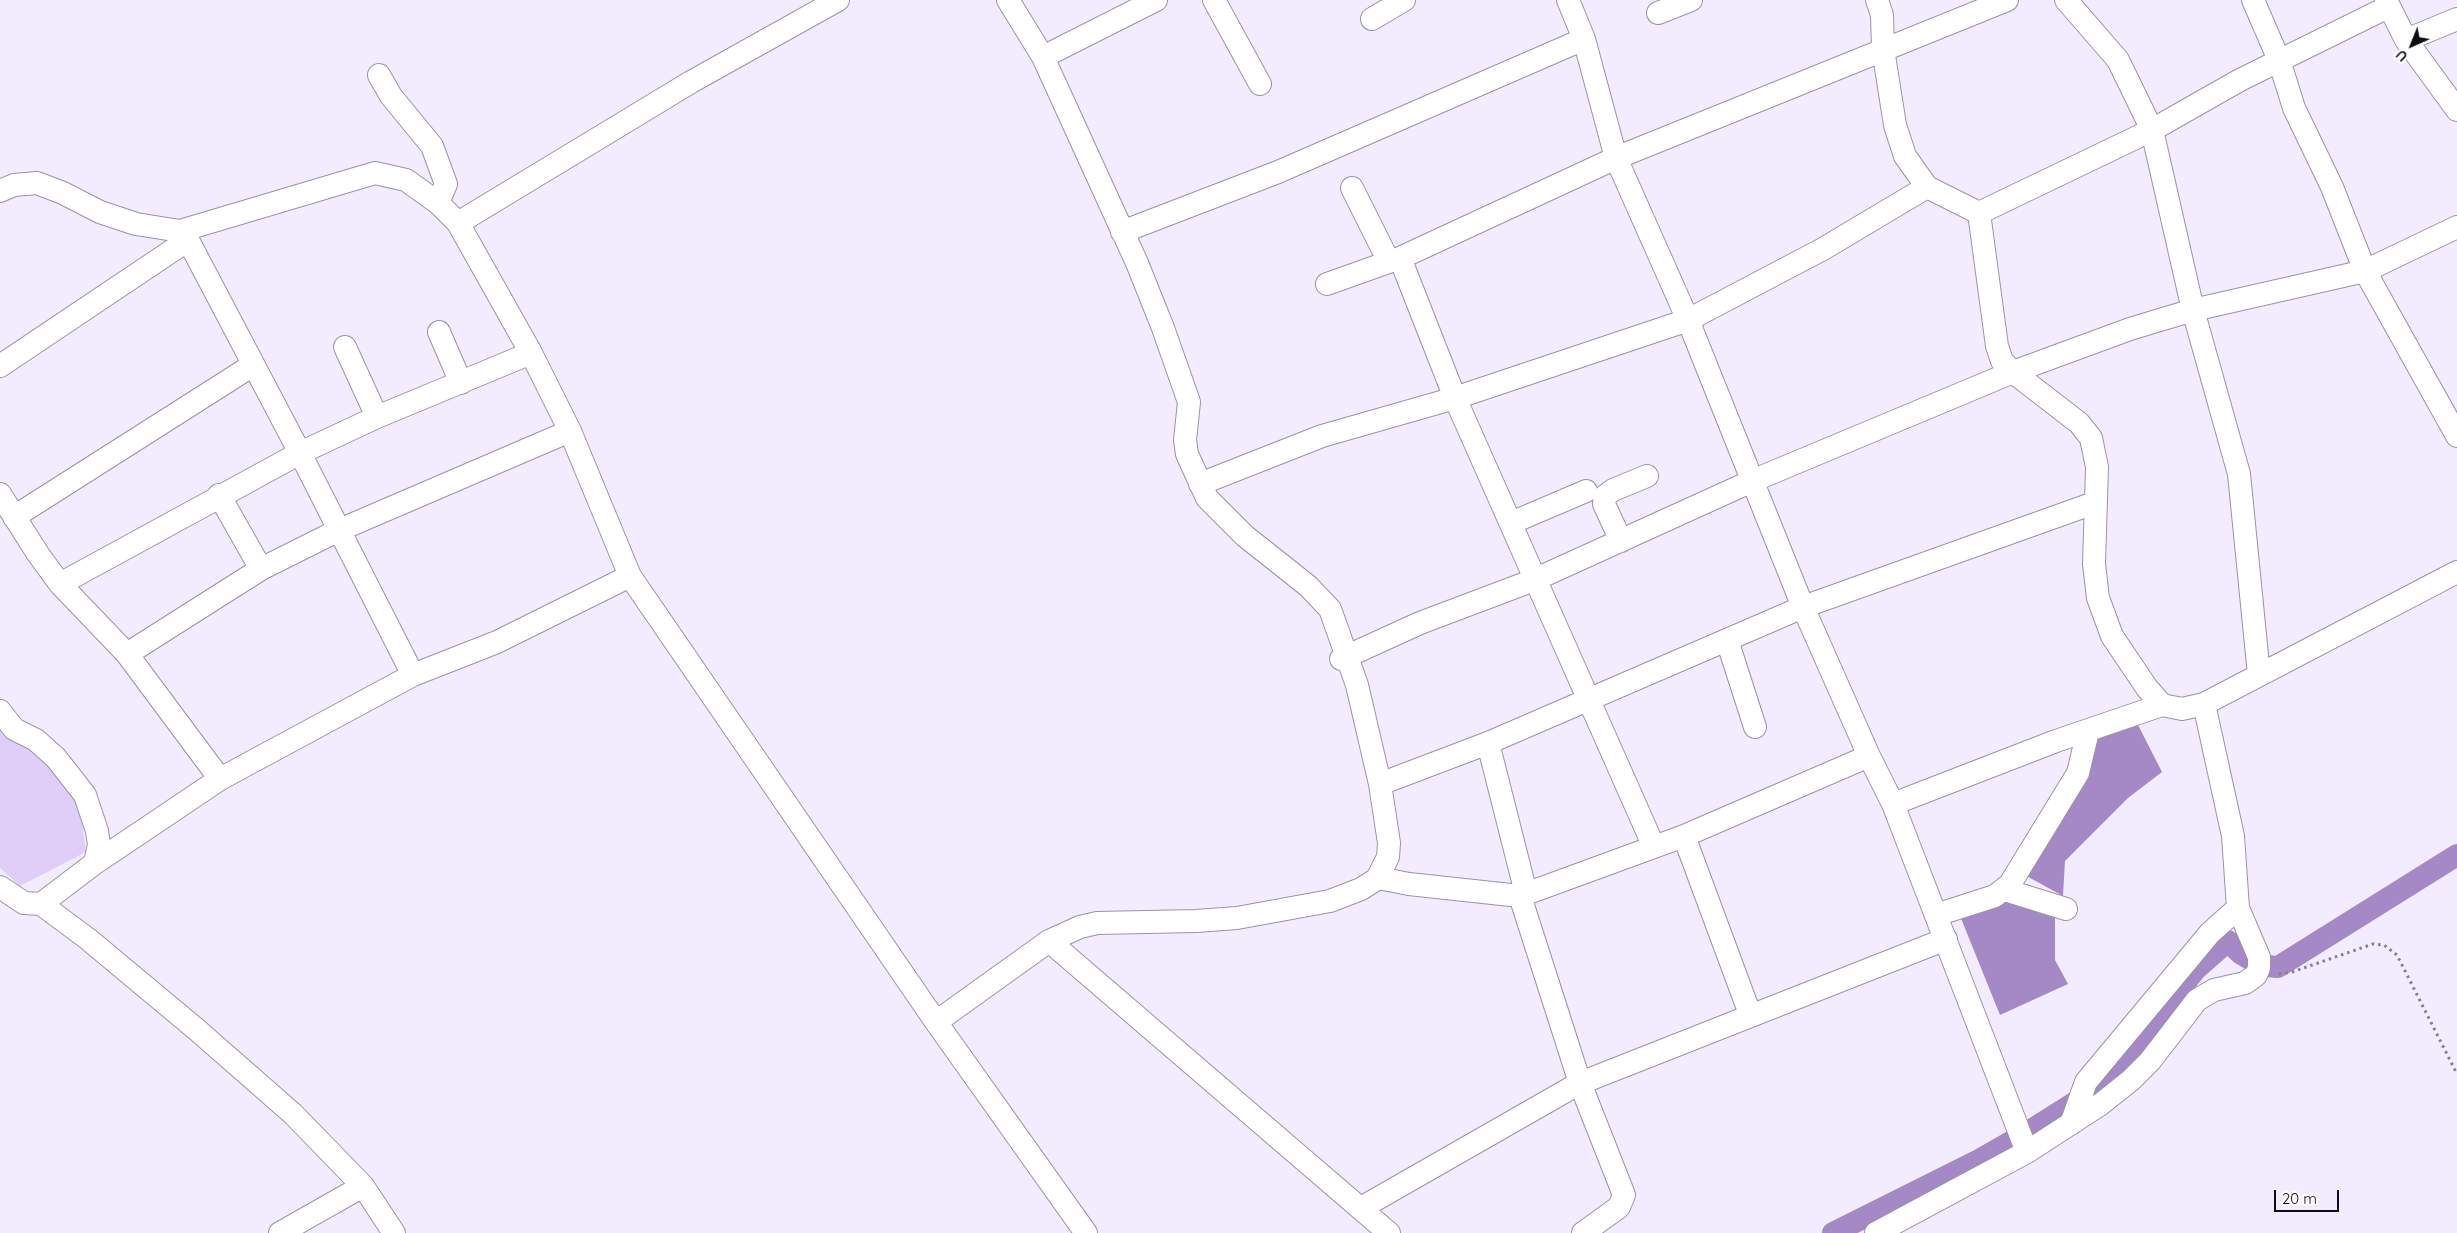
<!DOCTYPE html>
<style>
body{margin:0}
#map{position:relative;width:2457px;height:1233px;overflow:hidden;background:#f3ecfe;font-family:Quicksand,sans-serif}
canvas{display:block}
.north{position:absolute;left:2387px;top:20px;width:50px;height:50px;-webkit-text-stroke:4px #fdfdfd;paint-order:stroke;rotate:224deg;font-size:14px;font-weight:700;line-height:20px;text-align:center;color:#0d0a11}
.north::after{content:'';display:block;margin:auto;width:18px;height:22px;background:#0d0a11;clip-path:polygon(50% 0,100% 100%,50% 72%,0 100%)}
.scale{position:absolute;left:2274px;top:1190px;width:65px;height:22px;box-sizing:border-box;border:2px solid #0d0a11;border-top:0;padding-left:6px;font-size:15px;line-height:18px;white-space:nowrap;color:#0d0a11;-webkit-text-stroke:4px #fdfdfd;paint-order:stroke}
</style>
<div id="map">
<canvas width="2457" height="1233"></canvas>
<div class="north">U</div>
<div class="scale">20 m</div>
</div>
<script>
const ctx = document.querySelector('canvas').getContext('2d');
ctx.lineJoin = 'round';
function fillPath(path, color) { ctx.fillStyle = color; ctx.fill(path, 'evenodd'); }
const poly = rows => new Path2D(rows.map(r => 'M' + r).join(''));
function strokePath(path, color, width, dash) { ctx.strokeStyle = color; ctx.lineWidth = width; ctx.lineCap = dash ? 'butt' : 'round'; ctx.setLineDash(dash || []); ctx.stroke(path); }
const green = poly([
 [14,719,77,782,86,852,20,886,0,868,0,730]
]);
const water = poly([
 [2137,723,2162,772,2128,798,2065,861,2063,896,2021,873,2088,739],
 [1998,899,2055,912,2055,960,2068,984,2000,1015,1958,911]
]);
const canal = poly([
 [1833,1233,1979,1160,2028,1132,2096,1089,2137,1049,2156,1019,2196,969,2228,941,2240,953,2255,962,2265,966,2278,967,2457,855]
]);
const path = poly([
 [2279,974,2292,972,2373,944,2384,945,2397,955,2457,1074]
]);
const minor = poly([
 [1214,0,1260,84],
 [1568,0,1584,39,1616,158,1688,320,1803,607,1869,756,1893,804,2027,1152,2101,1104,2131,1080,2150,1061,2197,1000,2214,990,2245,983,2256,975,2259,968,2259,957,2238,908,2233,836,2204,704],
 [1877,0,1882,15,1883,49,1895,125,1905,156,1927,187,1979,213,1997,346,2002,361,2013,372,2079,423,2091,438,2097,467,2094,564,2098,598,2112,636,2147,688,2162,705],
 [2066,0,2118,60,2152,130,2193,310,2239,474,2259,675],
 [2253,0,2279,60,2294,108,2332,187,2365,271,2457,436],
 [2386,0,2406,40,2457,110],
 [1658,13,1691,0],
 [1372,19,1404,0],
 [2406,40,2457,19],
 [1043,57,1156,0],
 [379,75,391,96,432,146,446,184,438,203],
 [1352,188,1388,260],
 [0,191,14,185,37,183,63,193,100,212,136,224,180,231,375,173,406,180,438,203,458,223,531,353,570,431,630,576,497,642,413,675,220,779,95,863,41,904,24,903,0,887],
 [1979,213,2152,130,2240,80,2388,7],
 [458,223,691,82,838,0],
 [180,231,188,240,300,453,413,675],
 [1122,232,1278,172,1584,39],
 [1400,258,1455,398,1654,847],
 [1327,284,1400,258,1616,158,2007,0],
 [439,332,461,383],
 [345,347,377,417],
 [0,366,188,240],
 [1200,484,1322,436,1455,398,1688,320,1823,249,1927,187],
 [0,494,38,554,60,584,127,654,261,569,337,531,570,431],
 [219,495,261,569],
 [14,517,253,365],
 [1511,523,1586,491],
 [1621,541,1604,504,1605,496,1613,490,1647,476],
 [630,576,936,1022,1086,1233],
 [60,584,300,453,377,417,531,353],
 [1727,640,1755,727],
 [127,654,220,779],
 [1341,659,1420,623,1534,580,1752,481,2013,372,2130,329,2193,310,2365,271,2457,227],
 [0,711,14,729,36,740,56,758,85,795,97,831,99,845,95,863],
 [1488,743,1526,893],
 [1380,784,1488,743,1803,607,2094,503],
 [1893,804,2056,741,2162,705,2182,709,2204,704,2457,572],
 [1684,836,1750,1014],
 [1378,878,1409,884,1520,896,1580,1083,1624,1195,1619,1207,1583,1233],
 [2005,890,2066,909],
 [1520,896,1684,836,1869,756],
 [41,904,88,939,196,1029,293,1114,363,1186,394,1233],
 [1936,915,1995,896,2010,884,2078,773,2088,731],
 [1049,941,1389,1233],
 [936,1022,1049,941,1080,927,1097,923,1196,921,1237,918,1330,901,1361,889,1377,879,1388,857,1389,843,1380,784,1357,685,1330,609,1308,586,1245,536,1207,498,1187,454,1185,440,1189,402,1163,328,1137,263,1043,57,1008,0],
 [2071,1124,2086,1082,2210,933,2238,908],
 [1361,1208,1578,1084,1946,939],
 [280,1233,363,1186],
 [1876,1233,2027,1152]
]);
fillPath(green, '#e0cef8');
fillPath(water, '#a589c6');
strokePath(canal, '#a589c6', 22);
strokePath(minor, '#9b92a7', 24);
strokePath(path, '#837e8b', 3, [2.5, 4]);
strokePath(minor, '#fff', 22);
</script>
